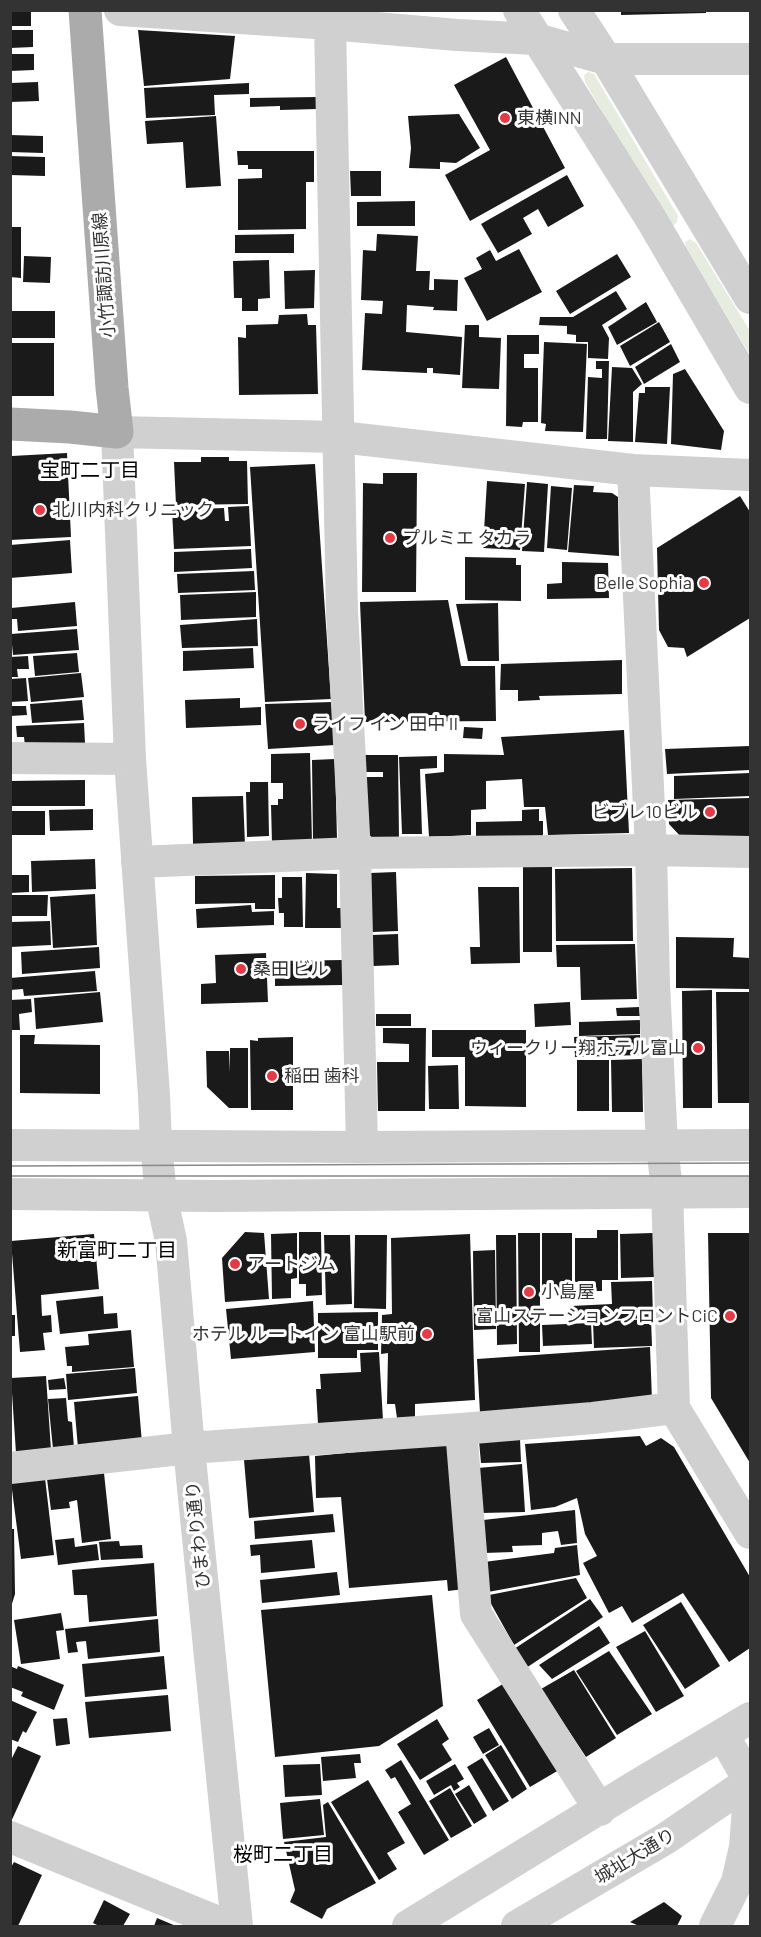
<!DOCTYPE html>
<meta charset="utf-8">
<style>
body{margin:0}
#map{position:relative;width:761px;height:1937px;overflow:hidden;background:#fff;font-family:Barlow,sans-serif}
canvas{display:block}
.frame{position:absolute;inset:0;border:12px solid #333;pointer-events:none}
</style>
<div id="map">
<canvas width="761" height="1937"></canvas>
<div class="frame"></div>
</div>
<script>
const ctx = document.querySelector('canvas').getContext('2d');
ctx.lineJoin = 'round';
function fillPath(path, color) { ctx.fillStyle = color; ctx.fill(path, 'evenodd'); }
const poly = rows => new Path2D(rows.map(r => 'M' + r).join(''));
function strokePath(path, color, width, dash) { ctx.strokeStyle = color; ctx.lineWidth = width; ctx.lineCap = dash ? 'butt' : 'round'; ctx.setLineDash(dash || []); ctx.stroke(path); }
function write(font, color, halo, rows, align = 'center') {
  ctx.font = font + ' Barlow,"Noto Sans JP",sans-serif'; ctx.lineWidth = 6; ctx.setLineDash([]); ctx.textBaseline = 'middle'; ctx.strokeStyle = halo; ctx.fillStyle = color; for (const [text, x, y, turn = 0] of rows) {
    ctx.save(); ctx.translate(x, y); ctx.rotate((+turn || 0) * Math.PI / 180); ctx.textAlign = isNaN(turn) ? turn : align; if (halo) ctx.strokeText(text, 0, 0); ctx.fillText(text, 0, 0); ctx.restore();
  }
}
const green = poly([
 [588,72,594,74,678,216,677,222,674,225,667,223,585,82,584,75],
 [690,239,696,243,750,331,750,355,686,247,685,242]
]);
const building = poly([
 [10,10,31,10,31,26,10,26],
 [621,10,706,10,706,13,621,15],
 [10,30,33,30,33,47,10,48],
 [138,30,235,36,230,79,144,86],
 [10,54,34,54,34,70,10,71],
 [506,57,565,168,470,221,445,175,490,150,454,85],
 [38,82,39,101,10,102,10,83],
 [249,83,249,94,214,95,215,115,146,118,144,88],
 [317,97,317,109,280,110,280,106,250,107,250,98],
 [459,114,480,148,456,163,440,162,440,169,409,168,411,148,408,116],
 [216,116,221,186,186,188,183,142,147,144,145,121],
 [10,135,43,136,43,153,10,152],
 [237,151,314,151,314,182,306,182,306,229,238,230,238,179,262,178,262,169,248,169,248,165,238,165],
 [10,156,45,157,45,176,10,175],
 [350,171,381,171,381,196,351,196],
 [567,175,584,206,548,227,538,209,523,218,532,234,498,253,481,224],
 [415,201,415,226,357,226,357,202],
 [10,227,21,227,21,278,10,277],
 [294,234,294,253,235,253,235,235],
 [377,234,418,236,416,271,430,271,429,290,434,290,434,279,458,280,457,311,433,310,434,307,407,305,406,332,462,337,460,375,433,373,433,368,427,368,427,373,362,370,365,313,382,314,383,301,361,300,363,250,376,251],
 [519,249,542,292,487,321,464,278,482,269,476,258,490,250,496,261],
 [617,254,631,277,570,314,556,291],
 [24,256,51,257,50,283,23,282],
 [269,260,270,298,258,299,258,311,242,311,242,298,234,298,233,261],
 [315,270,314,308,285,309,284,271],
 [616,291,627,309,602,325,609,338,608,359,588,358,588,342,576,342,576,335,567,334,567,326,539,325,540,317,573,317],
 [646,302,657,322,617,345,608,327],
 [10,311,55,311,55,338,10,338],
 [307,314,308,325,316,325,318,394,239,395,238,337,246,338,246,325,278,324,279,315],
 [659,322,670,342,630,366,620,346],
 [465,325,479,325,479,337,501,338,499,389,462,388],
 [507,335,539,335,539,354,524,354,524,368,538,368,538,422,523,422,522,427,506,426],
 [544,342,587,344,583,432,545,431,546,424,541,423],
 [10,343,54,343,54,396,10,396],
 [671,344,680,362,644,384,635,367],
 [596,361,609,361,607,439,586,439,588,377,602,378,602,369,596,369],
 [612,367,632,368,642,384,633,392,633,442,608,441],
 [685,369,724,431,721,450,671,444,673,374],
 [645,387,670,387,667,444,635,442,639,393,645,393],
 [67,453,71,537,10,540,12,456],
 [201,457,229,457,229,461,247,461,248,504,176,505,174,462,201,462],
 [315,464,331,699,265,702,250,467],
 [383,473,417,473,416,592,362,592,363,483,383,484],
 [487,481,525,484,520,550,483,548],
 [527,482,548,484,544,552,522,551],
 [574,485,594,486,593,492,612,493,618,497,619,556,568,552],
 [551,486,572,488,567,550,547,548],
 [740,496,750,512,750,618,687,657,684,648,668,647,659,630,657,548],
 [249,506,251,546,174,549,172,510,224,508,225,521,229,521,228,507],
 [70,540,72,573,10,578,10,545],
 [251,549,252,568,174,572,174,552],
 [465,557,516,558,516,565,521,565,521,601,465,600],
 [562,562,608,563,609,598,547,599,547,584,562,583],
 [254,571,255,590,178,593,177,574],
 [256,592,256,617,181,620,180,595],
 [448,600,461,666,495,666,496,721,365,722,360,602],
 [75,602,77,626,18,631,17,619,12,619,11,608],
 [498,603,499,661,468,661,456,604],
 [257,619,258,646,182,648,180,625],
 [77,629,79,650,13,655,11,634],
 [253,648,254,668,183,671,183,651],
 [77,653,79,672,35,676,33,656],
 [28,656,29,669,17,669,18,677,10,677,10,657],
 [622,660,622,694,539,696,540,700,518,701,518,690,500,690,501,664],
 [81,673,84,697,31,702,28,678],
 [26,678,28,701,10,702,10,679],
 [240,698,240,708,261,707,261,725,186,728,185,700],
 [82,700,84,720,32,723,30,704],
 [332,702,335,745,268,749,265,704],
 [10,706,26,706,27,715,10,716],
 [84,723,85,743,25,746,24,737,17,737,16,726],
 [464,727,483,728,482,739,463,738],
 [624,730,629,833,548,835,545,807,524,807,522,779,486,781,486,809,471,810,471,835,429,837,425,774,444,772,444,754,504,755,501,737],
 [750,746,750,770,667,774,665,749],
 [310,753,312,843,272,844,271,805,278,805,278,799,283,799,283,783,271,783,271,754],
 [364,755,398,755,399,840,374,840,366,831,364,777,383,777,383,772,365,772],
 [437,756,437,768,420,769,422,834,402,834,399,757],
 [335,759,337,839,313,839,312,760],
 [750,773,750,796,674,799,674,776],
 [85,780,85,806,10,806,10,781],
 [250,782,268,782,269,836,247,837,246,792,250,792],
 [243,796,245,845,193,844,192,797],
 [750,798,750,836,682,838,669,824,668,800],
 [93,809,93,830,50,831,49,810],
 [539,809,539,821,543,821,543,837,476,837,476,822,522,821,522,810],
 [10,811,45,811,45,835,10,835],
 [95,859,96,889,32,892,31,861],
 [523,867,552,867,552,952,523,952],
 [632,868,633,941,556,941,555,869],
 [396,872,398,931,372,932,370,873],
 [306,873,337,874,337,908,341,908,341,928,305,928],
 [10,875,29,875,29,892,10,893],
 [275,875,275,909,255,909,255,903,195,904,195,876],
 [282,877,302,877,303,927,284,927,284,913,279,913,278,898,282,898],
 [478,887,519,887,520,963,471,964,470,947,480,947],
 [95,894,97,945,53,948,50,897],
 [10,895,48,895,47,916,10,916],
 [251,905,252,912,274,911,274,925,197,928,196,909],
 [50,921,51,945,10,947,10,922],
 [398,934,399,965,373,966,372,935],
 [676,937,734,938,733,957,750,958,750,989,676,988],
 [635,944,637,999,581,1000,580,967,557,967,556,945],
 [99,947,100,968,22,974,21,952],
 [266,953,268,1002,201,1004,201,984,216,983,215,955],
 [343,960,343,985,275,986,275,961],
 [95,971,97,991,24,996,23,989,10,990,10,978],
 [712,990,712,1108,683,1108,682,991],
 [100,992,103,1022,36,1029,34,998],
 [716,992,750,992,750,1103,718,1103],
 [31,999,32,1012,19,1014,20,1030,10,1030,10,1000],
 [570,1002,571,1025,535,1027,534,1004],
 [639,1007,640,1016,617,1016,616,1008],
 [376,1014,411,1014,411,1026,376,1026],
 [640,1020,640,1034,579,1036,579,1022],
 [383,1028,426,1028,425,1111,378,1111,377,1062,409,1062,409,1044,383,1043],
 [432,1030,526,1030,526,1107,465,1106,465,1057,432,1057],
 [20,1035,35,1035,34,1044,100,1045,100,1094,20,1093],
 [640,1035,641,1055,575,1057,574,1037],
 [293,1037,293,1110,251,1110,250,1040,258,1041,258,1038],
 [230,1048,248,1048,248,1108,229,1108,207,1087,206,1051,229,1051,230,1072],
 [642,1059,643,1112,612,1112,611,1060],
 [577,1060,609,1060,609,1111,577,1111],
 [458,1065,459,1109,429,1109,428,1066],
 [597,1230,618,1230,618,1280,602,1280,602,1291,594,1291,594,1299,583,1299,583,1282,575,1282,575,1238,597,1238],
 [245,1232,264,1233,269,1299,225,1302,222,1258],
 [299,1232,321,1232,322,1295,306,1296,306,1284,299,1284],
 [297,1233,297,1278,291,1279,291,1298,272,1299,271,1234],
 [518,1233,540,1233,540,1352,519,1352],
 [542,1233,572,1233,572,1295,542,1295],
 [653,1233,654,1277,621,1278,620,1234],
 [708,1233,750,1233,750,1463,711,1398],
 [94,1234,99,1289,41,1295,42,1316,51,1315,52,1332,43,1333,45,1350,20,1352,11,1241],
 [470,1234,475,1400,415,1404,415,1417,397,1418,395,1404,387,1404,388,1353,381,1354,382,1315,392,1314,391,1238],
 [324,1235,350,1235,352,1304,326,1305],
 [355,1235,387,1235,386,1309,354,1308],
 [496,1235,516,1235,517,1344,497,1345],
 [495,1250,496,1329,474,1330,473,1251],
 [652,1281,653,1318,572,1320,571,1306,612,1304,611,1282],
 [103,1296,104,1314,117,1313,118,1328,60,1334,56,1301],
 [313,1301,315,1352,231,1359,226,1309],
 [378,1312,378,1350,357,1350,357,1358,318,1358,318,1313],
 [10,1315,15,1315,15,1336,10,1336],
 [651,1319,652,1346,594,1348,593,1322],
 [591,1323,592,1344,543,1346,542,1325],
 [131,1330,134,1367,72,1372,72,1366,67,1366,65,1347,89,1345,88,1334],
 [650,1347,652,1400,480,1413,477,1359],
 [379,1352,383,1420,318,1424,316,1389,321,1389,320,1374,361,1372,360,1353],
 [135,1368,137,1393,68,1400,66,1374],
 [46,1376,51,1450,16,1453,11,1378],
 [64,1378,66,1389,49,1390,48,1380],
 [138,1396,142,1443,78,1448,74,1402],
 [66,1398,68,1421,72,1422,74,1448,53,1449,48,1399],
 [640,1436,646,1446,661,1438,674,1447,750,1577,750,1648,729,1662,683,1593,632,1623,622,1606,609,1613,583,1563,597,1556,585,1534,577,1498,555,1507,531,1510,525,1444],
 [520,1439,521,1462,481,1463,479,1441],
 [450,1443,464,1589,448,1591,447,1580,349,1588,341,1497,316,1498,315,1456],
 [309,1454,314,1512,249,1518,244,1460],
 [522,1464,525,1512,481,1513,478,1468],
 [104,1473,111,1539,82,1543,77,1500,69,1502,70,1508,51,1510,47,1479],
 [45,1478,54,1555,21,1559,11,1482],
 [575,1510,577,1543,561,1545,558,1531,542,1533,542,1545,512,1546,513,1552,484,1553,483,1520],
 [333,1514,335,1532,255,1539,254,1521],
 [10,1529,14,1529,15,1594,11,1607],
 [74,1538,75,1547,97,1544,99,1560,58,1565,55,1540],
 [312,1540,315,1568,261,1573,260,1555,251,1556,250,1545],
 [119,1541,120,1546,142,1545,143,1558,101,1560,99,1542],
 [577,1545,580,1575,488,1592,484,1562,554,1553,555,1548],
 [154,1563,157,1616,89,1622,87,1595,74,1595,72,1570],
 [337,1572,340,1595,262,1603,260,1580],
 [576,1578,587,1598,514,1645,490,1602,489,1595],
 [432,1595,443,1706,379,1746,275,1757,261,1610],
 [590,1599,603,1617,526,1668,514,1649],
 [681,1602,720,1666,685,1689,643,1625],
 [61,1613,64,1630,56,1631,60,1659,21,1664,14,1620],
 [158,1619,160,1652,88,1659,86,1641,76,1642,78,1652,68,1653,65,1629],
 [599,1626,610,1643,552,1679,539,1665],
 [645,1631,684,1696,656,1712,616,1647],
 [609,1651,652,1714,617,1735,576,1671],
 [164,1656,167,1689,85,1697,82,1664],
 [10,1666,17,1669,18,1666,64,1685,54,1710,21,1696,23,1692,10,1687],
 [574,1670,616,1738,586,1757,541,1689],
 [506,1682,559,1770,530,1787,477,1700],
 [168,1695,171,1731,89,1738,85,1702],
 [10,1700,37,1712,26,1733,23,1731,18,1742,10,1739],
 [67,1718,70,1744,56,1746,53,1719],
 [437,1719,449,1739,442,1744,452,1760,420,1780,397,1744],
 [489,1728,499,1745,483,1754,473,1737],
 [501,1745,527,1789,512,1799,485,1755],
 [18,1746,41,1756,10,1824,10,1762],
 [360,1754,361,1763,354,1763,356,1778,323,1781,321,1757],
 [482,1758,509,1801,493,1811,467,1767],
 [401,1760,449,1840,424,1855,398,1812,411,1804,395,1777,391,1779,385,1770],
 [320,1764,322,1795,285,1797,283,1765],
 [455,1764,464,1779,457,1783,460,1787,454,1791,451,1785,434,1795,426,1781],
 [368,1780,405,1843,387,1853,397,1869,379,1880,331,1802],
 [469,1785,487,1816,474,1824,455,1794],
 [450,1788,472,1826,451,1838,429,1801],
 [320,1799,324,1835,283,1839,280,1803],
 [328,1802,376,1883,327,1909,322,1919,290,1902,295,1890,284,1842,326,1837,323,1805],
 [14,1862,42,1875,18,1926,10,1926,10,1869],
 [104,1900,130,1914,123,1926,99,1926,93,1923],
 [664,1902,682,1916,677,1926,639,1926,630,1922],
 [157,1918,176,1926,154,1926]
]);
const minor = poly([
 [120,10,330,24,457,35,536,39,606,59,750,59],
 [519,10,651,219,750,388],
 [574,10,606,59,750,298],
 [330,24,342,612,355,853,362,1147],
 [633,470,651,850,654,984,662,1145,667,1191,674,1408,750,1533],
 [10,758,130,759],
 [137,862,355,853,651,850,750,852],
 [10,1145,362,1147,750,1145],
 [10,1194,214,1196,750,1192],
 [461,1429,476,1614,600,1810],
 [10,1468,189,1448,461,1429,593,1418,674,1408],
 [10,1837,228,1926],
 [237,1926,189,1448,171,1241,161,1195,156,1144,154,1095,130,759,117,432,340,437,633,470,750,475],
 [408,1926,636,1786,750,1718],
 [517,1926,665,1839,750,1781],
 [715,1926,737,1882,745,1847,750,1782,723,1735]
]);
const major = poly([
 [10,424,70,427,117,432,112,388,85,10]
]);
const tram = poly([
 [10,1166,750,1163],
 [10,1176,750,1176]
]);
const markers = [
 [505,118,6,"#e63946"],
 [40,510,6,"#e63946"],
 [390,538,6,"#e63946"],
 [704,583,6,"#e63946"],
 [300,724,6,"#e63946"],
 [710,812,6,"#e63946"],
 [241,969,6,"#e63946"],
 [698,1048,6,"#e63946"],
 [272,1076,6,"#e63946"],
 [235,1264,6,"#e63946"],
 [529,1292,6,"#e63946"],
 [730,1316,6,"#e63946"],
 [427,1334,6,"#e63946"]
];
const poiNames = [
 ["東横INN",517,118],
 ["北川内科クリニック",52,510],
 ["プルミエ タカラ",402,538],
 ["Belle Sophia",692,583,"right"],
 ["ライフ イン 田中 II",312,724],
 ["ビブレ10ビル",698,812,"right"],
 ["桑田 ビル",253,969],
 ["ウィークリー翔ホテル富山",686,1048,"right"],
 ["稲田 歯科",284,1076],
 ["アートジム",247,1264],
 ["小島屋",541,1292],
 ["富山ステーションフロントCiC",718,1316,"right"],
 ["ホテル ルートイン 富山駅前",415,1334,"right"]
];
const streetNames = [
 ["小竹諏訪川原線",104,275,-94],
 ["ひまわり通り",198,1535,-96],
 ["城址大通り",635,1856,-31]
];
const neighbourhoodNames = [
 ["宝町二丁目",90,470],
 ["新富町二丁目",117,1250],
 ["桜町二丁目",283,1854]
];
fillPath(green, '#e6ecdf');
fillPath(building, '#1a1a1a');
strokePath(minor, '#d0d0d0', 32);
strokePath(major, '#ababab', 33);
strokePath(tram, '#888', 1.5);
for (const [x, y, r, color] of markers) { const dot = new Path2D(); dot.arc(x, y, r, 0, 2 * Math.PI); ctx.fillStyle = color; ctx.fill(dot); strokePath(dot, '#fff', 2); }
write('18px', '#333', '#fff', poiNames, 'left');
write('18px', '#333', '#fff', streetNames);
write('20px', '#000', '#fff', neighbourhoodNames);
</script>
